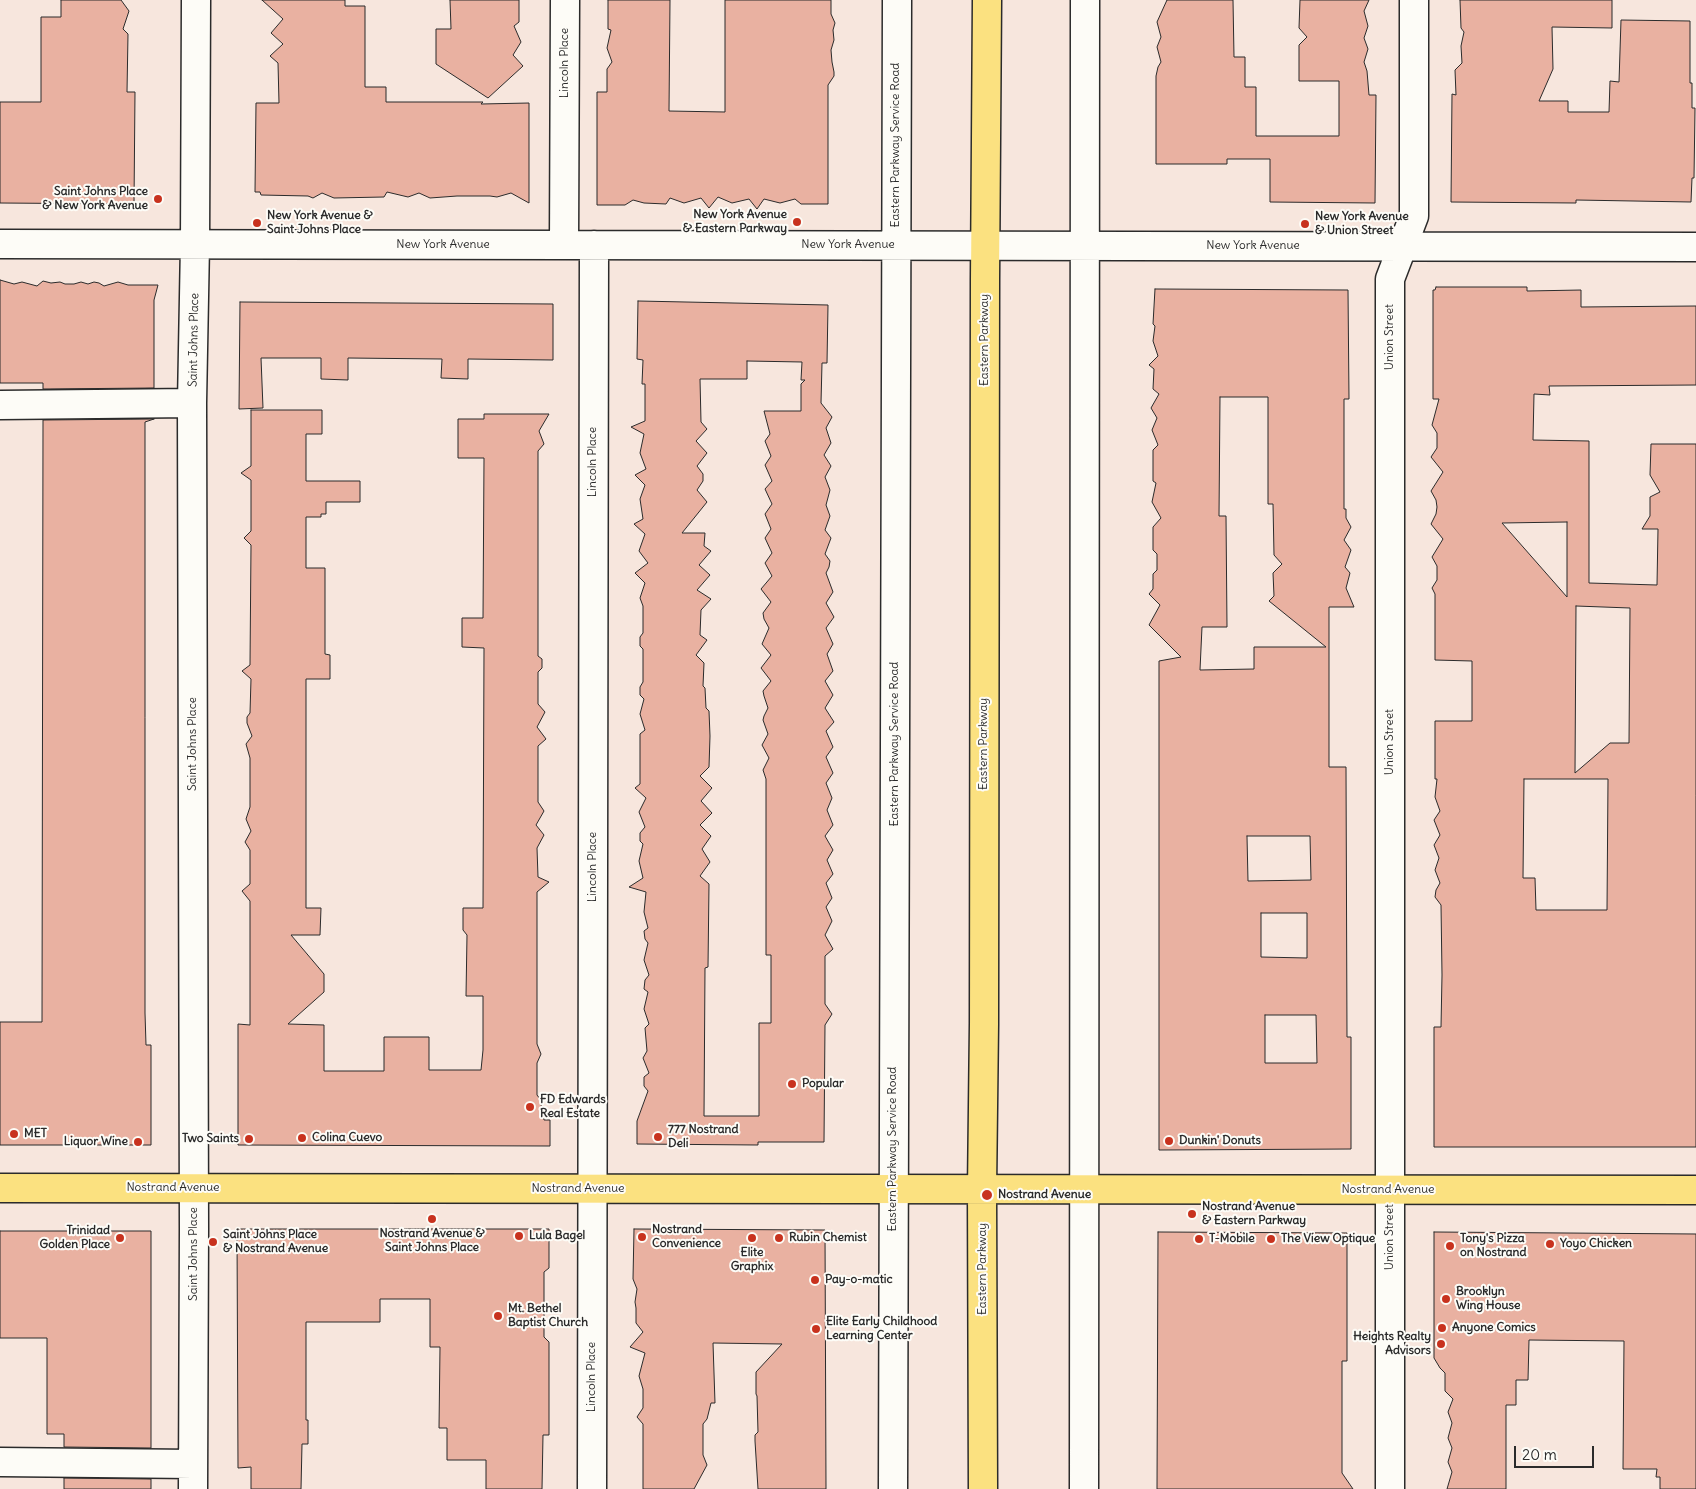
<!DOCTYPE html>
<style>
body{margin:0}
#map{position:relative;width:1696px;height:1489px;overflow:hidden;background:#f7e6dd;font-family:Delius,sans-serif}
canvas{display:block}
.scale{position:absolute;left:1514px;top:1446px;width:80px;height:22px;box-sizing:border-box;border:2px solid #2b2b2b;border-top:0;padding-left:6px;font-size:15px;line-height:18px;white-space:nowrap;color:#2b2b2b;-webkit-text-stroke:4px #fdfcf7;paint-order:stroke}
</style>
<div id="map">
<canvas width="1696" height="1489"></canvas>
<div class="scale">20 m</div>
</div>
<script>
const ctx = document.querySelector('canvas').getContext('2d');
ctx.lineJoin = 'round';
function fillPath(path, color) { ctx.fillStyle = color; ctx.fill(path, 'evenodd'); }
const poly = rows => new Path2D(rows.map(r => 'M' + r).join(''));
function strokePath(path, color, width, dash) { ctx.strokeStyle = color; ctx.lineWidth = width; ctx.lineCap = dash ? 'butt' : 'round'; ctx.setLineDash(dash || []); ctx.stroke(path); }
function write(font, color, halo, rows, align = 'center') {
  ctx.font = font + ' Delius,sans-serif'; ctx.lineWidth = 4; ctx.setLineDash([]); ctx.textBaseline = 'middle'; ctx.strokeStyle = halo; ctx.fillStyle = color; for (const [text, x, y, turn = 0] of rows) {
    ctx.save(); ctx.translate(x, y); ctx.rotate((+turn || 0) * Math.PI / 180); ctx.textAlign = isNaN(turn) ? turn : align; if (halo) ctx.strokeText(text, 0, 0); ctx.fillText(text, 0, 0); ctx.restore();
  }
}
const building = poly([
 [61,0,121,0,129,11,123,29,128,34,127,92,135,92,134,204,0,203,0,102,41,102,41,17,61,17,61,0],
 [262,0,345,0,345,6,365,6,365,87,386,87,386,102,483,102,481,104,529,103,529,203,511,193,497,197,490,196,457,196,430,198,419,193,408,197,387,192,384,197,334,198,322,193,313,198,308,196,261,195,260,192,255,192,256,103,279,103,278,63,270,56,283,44,271,33,283,19,262,0],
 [450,0,519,0,519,22,514,26,521,42,513,55,523,66,488,98,436,64,436,29,451,29,450,0],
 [608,0,670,0,669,111,725,112,725,0,831,0,831,14,835,23,833,30,834,40,831,50,832,62,834,72,834,76,828,85,828,204,801,204,795,199,780,203,764,199,757,209,749,199,732,203,718,197,709,208,701,198,684,203,670,198,666,204,644,203,633,200,625,205,597,205,597,92,607,92,607,69,612,62,607,48,611,30,608,29,608,0],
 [1167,0,1233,0,1234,57,1245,57,1245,87,1256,87,1256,136,1339,136,1339,81,1299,81,1299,45,1307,37,1299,28,1300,0,1369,0,1364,11,1368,26,1364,38,1368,49,1364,62,1367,71,1369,95,1376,95,1375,203,1270,202,1270,159,1227,159,1227,164,1156,164,1156,76,1158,67,1161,62,1157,47,1161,37,1157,22,1167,0],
 [1460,0,1612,0,1612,28,1552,27,1553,69,1539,101,1568,101,1568,112,1609,112,1610,81,1619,82,1621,20,1690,21,1690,83,1692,83,1692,108,1695,108,1694,178,1692,178,1691,202,1576,200,1576,203,1451,202,1452,94,1456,95,1455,70,1462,63,1461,46,1464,32,1461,28,1460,0],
 [0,280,14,284,22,282,37,286,43,281,51,283,60,282,65,284,74,284,81,282,88,284,94,282,99,283,104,286,118,282,128,285,158,285,154,300,154,388,43,389,43,383,0,383,0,280],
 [1436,287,1527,287,1527,291,1581,290,1581,307,1696,306,1696,385,1549,386,1550,395,1534,394,1533,440,1589,441,1589,583,1657,585,1658,529,1642,529,1650,516,1650,497,1660,492,1650,475,1651,444,1696,444,1696,1147,1434,1147,1434,1027,1441,1027,1442,975,1441,905,1435,897,1436,890,1440,883,1435,870,1439,858,1434,845,1440,835,1434,820,1440,811,1435,797,1437,779,1435,779,1435,721,1472,721,1472,661,1435,660,1435,594,1432,588,1437,580,1437,566,1432,557,1443,539,1431,524,1436,514,1437,507,1436,500,1431,491,1443,472,1431,457,1437,448,1437,433,1432,425,1439,399,1433,399,1433,290,1435,290,1436,287],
 [1567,522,1567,597,1502,523,1567,522],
 [1576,606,1630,608,1629,743,1610,743,1575,773,1576,606],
 [1524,779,1608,779,1607,910,1536,910,1535,878,1523,878,1524,779],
 [1155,289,1348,290,1349,399,1344,399,1344,509,1346,509,1346,518,1351,527,1344,540,1351,550,1345,567,1350,573,1346,588,1354,607,1329,607,1329,767,1346,767,1347,1037,1351,1037,1351,1149,1159,1150,1159,661,1181,657,1149,625,1160,605,1149,594,1153,589,1153,574,1157,570,1157,554,1153,550,1153,527,1161,518,1152,502,1156,483,1153,481,1153,450,1158,445,1152,430,1157,418,1151,408,1159,394,1153,389,1154,369,1149,365,1158,356,1153,341,1155,326,1153,324,1155,289],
 [1220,397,1268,397,1268,504,1273,504,1274,555,1282,564,1273,573,1274,596,1269,601,1326,647,1254,647,1254,669,1200,670,1202,627,1227,627,1226,516,1219,516,1220,397],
 [1247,836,1310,836,1311,880,1248,881,1247,836],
 [1261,913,1307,913,1307,958,1261,957,1261,913],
 [1265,1015,1316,1015,1317,1063,1265,1063,1265,1015],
 [638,301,828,305,827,363,822,363,821,403,832,417,826,428,831,443,824,455,831,466,825,477,830,490,826,505,830,516,825,530,831,538,825,554,830,561,829,567,826,573,833,592,826,603,834,617,826,628,833,644,827,654,833,671,825,681,833,695,825,708,834,722,826,731,833,747,826,757,833,773,826,783,832,798,827,810,833,825,825,836,833,850,827,860,833,874,826,883,832,898,826,907,832,921,825,935,833,949,825,956,825,1004,832,1014,825,1025,824,1142,758,1142,758,1145,637,1144,637,1121,648,1091,644,1086,644,1077,649,1073,643,1058,647,1051,645,1028,649,1024,644,1009,648,992,644,989,645,980,649,975,644,960,648,943,645,939,644,931,648,928,644,912,646,892,629,887,643,878,639,861,643,844,640,841,640,833,645,827,639,812,646,798,635,788,640,784,640,734,645,730,640,714,644,699,640,695,640,687,643,682,643,649,640,646,640,637,643,633,643,606,640,598,645,583,635,573,648,563,639,551,645,534,634,524,643,519,640,499,645,485,635,475,646,469,640,453,644,434,631,427,645,421,645,384,642,384,643,360,637,359,638,301],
 [747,361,802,362,801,380,805,380,801,384,801,411,764,411,770,434,765,441,771,456,765,465,772,481,765,489,772,504,765,514,771,529,765,538,772,553,765,563,772,576,761,589,771,602,763,613,764,619,769,628,762,644,771,655,761,668,771,681,763,691,764,696,768,708,764,716,763,720,768,734,762,745,769,758,763,770,766,779,766,955,771,955,771,1023,759,1023,759,1116,704,1116,705,968,708,967,709,884,700,876,710,862,702,849,711,836,700,825,712,813,701,801,712,788,700,776,709,767,710,736,709,711,706,708,705,688,703,686,704,663,696,655,707,640,700,635,701,610,711,599,697,590,710,575,699,565,711,551,704,546,705,533,682,533,707,502,697,490,703,481,703,474,697,466,707,453,696,441,707,429,701,422,700,379,747,379,747,361],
 [240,302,553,304,553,360,468,359,468,379,441,378,442,359,348,358,348,380,321,379,321,358,261,358,263,408,239,409,240,302],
 [251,410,322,410,322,434,306,434,306,481,360,481,360,502,326,502,326,514,321,514,321,517,306,517,306,568,325,568,325,654,330,655,330,679,306,679,306,908,321,908,320,935,291,935,324,974,324,992,288,1024,324,1025,324,1071,384,1071,384,1037,429,1037,429,1070,481,1070,483,1050,483,996,466,996,467,935,463,930,463,908,483,908,484,648,462,647,462,618,483,618,484,458,458,458,458,419,484,419,484,414,549,414,539,431,544,444,538,451,538,656,542,659,542,668,538,672,538,704,545,712,537,727,546,739,538,746,538,802,544,811,536,825,544,835,537,848,538,877,549,882,537,892,537,1044,541,1054,537,1063,537,1095,540,1099,544,1120,550,1120,550,1146,238,1145,238,1024,250,1025,250,901,242,891,250,884,250,850,245,842,251,831,246,819,250,807,250,758,246,744,252,736,247,723,247,717,250,713,251,679,242,671,250,665,251,545,244,538,251,531,251,480,241,473,251,466,251,410],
 [154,419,145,422,145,1013,146,1045,151,1045,151,1145,0,1145,0,1022,42,1022,43,420,154,419],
 [237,1229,549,1229,549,1268,544,1272,544,1337,549,1342,549,1435,543,1435,542,1489,486,1489,486,1460,447,1460,447,1428,439,1428,440,1347,430,1347,430,1299,380,1299,380,1322,306,1322,306,1420,308,1420,308,1444,302,1444,301,1489,251,1489,251,1467,238,1468,237,1229],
 [634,1229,825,1230,826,1489,758,1489,755,1441,755,1435,758,1432,757,1396,756,1394,756,1372,782,1344,713,1343,715,1403,711,1403,707,1419,703,1424,703,1455,707,1465,694,1489,643,1489,643,1424,637,1417,643,1408,643,1389,639,1376,645,1353,630,1347,643,1332,636,1323,636,1308,635,1302,637,1289,633,1279,634,1229],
 [0,1231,151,1231,151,1448,64,1447,64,1434,47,1434,47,1338,0,1338,0,1231],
 [1158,1232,1347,1233,1347,1361,1342,1361,1342,1473,1353,1489,1157,1489,1158,1232],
 [1434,1232,1696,1234,1696,1489,1660,1489,1660,1477,1656,1477,1657,1469,1623,1469,1624,1341,1529,1340,1528,1380,1516,1380,1516,1405,1506,1405,1506,1489,1447,1489,1452,1472,1448,1462,1452,1448,1448,1438,1452,1423,1448,1412,1453,1399,1445,1391,1445,1373,1440,1368,1434,1358,1434,1232],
 [64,1478,151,1479,151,1489,64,1489,64,1478]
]);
const minor = poly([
 [0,244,1696,247],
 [564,245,565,0],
 [0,405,192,403],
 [0,1462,193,1464],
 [193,1489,194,1228,192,403,195,244,196,0],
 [592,1489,594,245],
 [893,1489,897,0],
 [1084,1489,1085,0],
 [1390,1489,1390,279,1414,216,1414,0]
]);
const major = poly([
 [0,1188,1696,1190],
 [983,1489,982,1190,984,1024,985,279,987,0]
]);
const markers = [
 [158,199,5,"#c8321e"],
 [797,222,5,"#c8321e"],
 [257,223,5,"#c8321e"],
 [1305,224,5,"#c8321e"],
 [792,1084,5,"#c8321e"],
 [530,1107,5,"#c8321e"],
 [14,1134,5,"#c8321e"],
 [658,1137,5,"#c8321e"],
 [302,1138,5,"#c8321e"],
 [249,1139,5,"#c8321e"],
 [1169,1141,5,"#c8321e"],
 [138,1142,5,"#c8321e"],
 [987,1195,6,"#c8321e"],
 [1192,1214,5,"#c8321e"],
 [432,1219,5,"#c8321e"],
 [519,1236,5,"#c8321e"],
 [642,1237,5,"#c8321e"],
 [120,1238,5,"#c8321e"],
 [752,1238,5,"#c8321e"],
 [779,1238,5,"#c8321e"],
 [1199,1239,5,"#c8321e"],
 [1271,1239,5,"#c8321e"],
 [213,1242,5,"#c8321e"],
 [1550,1244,5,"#c8321e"],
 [1450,1246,5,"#c8321e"],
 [815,1280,5,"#c8321e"],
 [1446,1299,5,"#c8321e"],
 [498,1316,5,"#c8321e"],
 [1442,1328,5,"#c8321e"],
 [816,1329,5,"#c8321e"],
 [1441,1344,5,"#c8321e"]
];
const streetNames = [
 ["Lincoln Place",565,63,-90],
 ["Eastern Parkway Service Road",896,145,-90],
 ["New York Avenue",443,245],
 ["New York Avenue",848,245],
 ["New York Avenue",1253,246],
 ["Union Street",1390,337,-90],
 ["Saint Johns Place",194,340,-89],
 ["Eastern Parkway",985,340,-90],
 ["Lincoln Place",593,462,-90],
 ["Union Street",1390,742,-90],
 ["Saint Johns Place",193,744,-90],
 ["Eastern Parkway Service Road",895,744,-90],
 ["Eastern Parkway",984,744,-90],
 ["Lincoln Place",593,867,-90],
 ["Eastern Parkway Service Road",893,1149,-90],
 ["Nostrand Avenue",173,1188],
 ["Nostrand Avenue",578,1189],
 ["Nostrand Avenue",1388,1190],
 ["Union Street",1390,1237,-90],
 ["Saint Johns Place",194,1254,-90],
 ["Eastern Parkway",983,1269,-90],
 ["Lincoln Place",592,1377,-90]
];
const poiNames = [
 ["Saint Johns Place",148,192,"right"],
 ["& New York Avenue",148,206,"right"],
 ["New York Avenue",787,215,"right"],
 ["& Eastern Parkway",787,229,"right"],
 ["New York Avenue &",267,216],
 ["Saint Johns Place",267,230],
 ["New York Avenue",1315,217],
 ["& Union Street",1315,231],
 ["Popular",802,1084],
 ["FD Edwards",540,1100],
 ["Real Estate",540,1114],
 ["777 Nostrand",668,1130],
 ["Deli",668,1144],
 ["MET",24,1134],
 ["Colina Cuevo",312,1138],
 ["Two Saints",239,1139,"right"],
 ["Dunkin' Donuts",1179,1141],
 ["Liquor Wine",128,1142,"right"],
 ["Nostrand Avenue",998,1195],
 ["Nostrand Avenue",1202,1207],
 ["& Eastern Parkway",1202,1221],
 ["Nostrand",652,1230],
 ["Convenience",652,1244],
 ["Trinidad",110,1231,"right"],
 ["Golden Place",110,1245,"right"],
 ["Nostrand Avenue &",432,1234,"center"],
 ["Saint Johns Place",432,1248,"center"],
 ["Saint Johns Place",223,1235],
 ["& Nostrand Avenue",223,1249],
 ["Lula Bagel",529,1236],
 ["Rubin Chemist",789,1238],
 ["T-Mobile",1209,1239],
 ["The View Optique",1281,1239],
 ["Tony's Pizza",1460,1239],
 ["on Nostrand",1460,1253],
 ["Yoyo Chicken",1560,1244],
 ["Elite",752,1253,"center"],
 ["Graphix",752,1267,"center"],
 ["Pay-o-matic",825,1280],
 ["Brooklyn",1456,1292],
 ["Wing House",1456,1306],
 ["Mt. Bethel",508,1309],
 ["Baptist Church",508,1323],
 ["Elite Early Childhood",826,1322],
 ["Learning Center",826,1336],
 ["Anyone Comics",1452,1328],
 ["Heights Realty",1431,1337,"right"],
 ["Advisors",1431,1351,"right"]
];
fillPath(building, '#e9b1a1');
strokePath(building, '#2b2b2b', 1);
strokePath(minor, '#2b2b2b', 31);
strokePath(major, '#2b2b2b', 31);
strokePath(minor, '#fdfcf7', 28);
strokePath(major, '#fbe180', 28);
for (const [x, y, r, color] of markers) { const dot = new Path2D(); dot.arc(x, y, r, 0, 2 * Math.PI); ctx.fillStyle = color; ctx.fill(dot); strokePath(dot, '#fdfcf7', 2); }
write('12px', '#2b2b2b', '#fdfcf7', streetNames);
write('bold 12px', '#2b2b2b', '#fdfcf7', poiNames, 'left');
</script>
